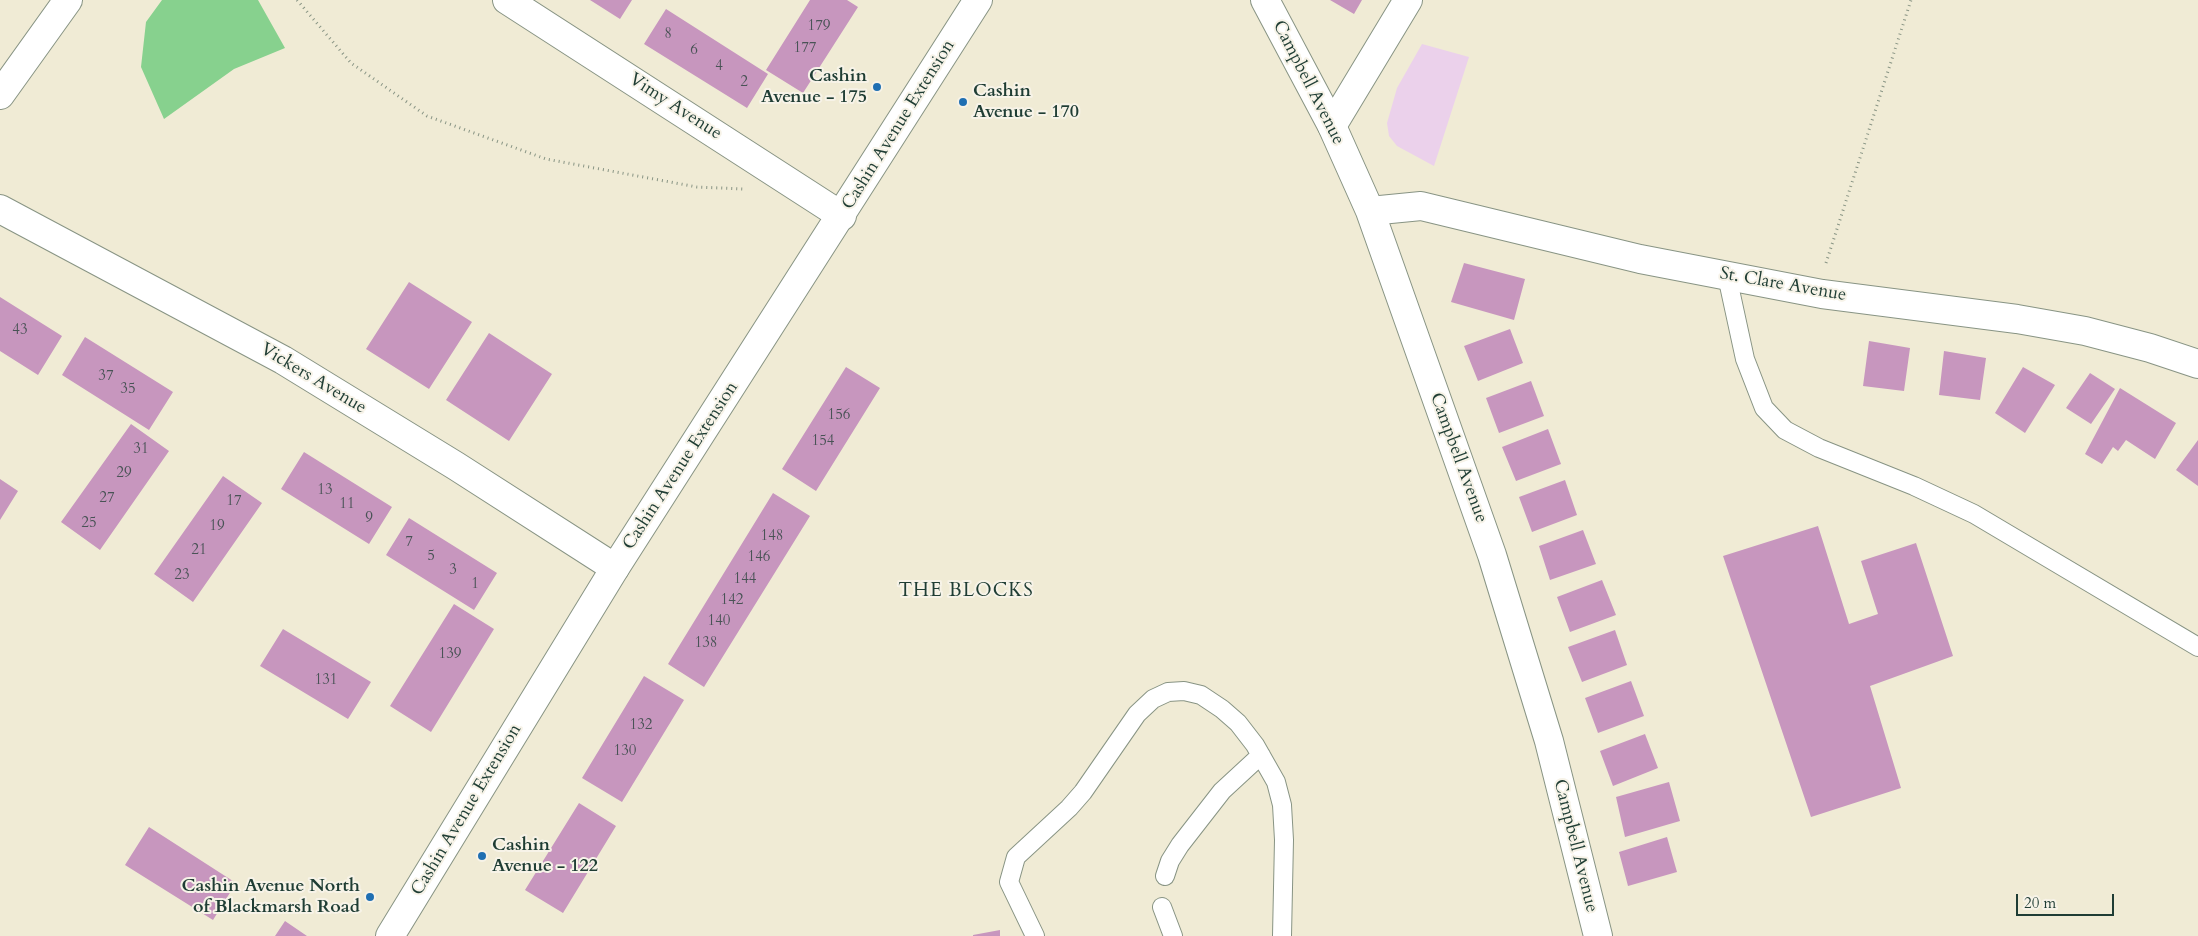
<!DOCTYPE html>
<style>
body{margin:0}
#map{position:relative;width:2198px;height:936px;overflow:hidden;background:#f0ebd5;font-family:Cardo,serif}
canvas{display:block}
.scale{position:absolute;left:2016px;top:894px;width:98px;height:22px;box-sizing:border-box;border:2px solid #1f3d34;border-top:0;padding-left:6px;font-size:15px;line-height:18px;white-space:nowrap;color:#1f3d34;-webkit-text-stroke:4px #f7f3e8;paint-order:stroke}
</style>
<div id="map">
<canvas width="2198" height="936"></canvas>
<div class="scale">20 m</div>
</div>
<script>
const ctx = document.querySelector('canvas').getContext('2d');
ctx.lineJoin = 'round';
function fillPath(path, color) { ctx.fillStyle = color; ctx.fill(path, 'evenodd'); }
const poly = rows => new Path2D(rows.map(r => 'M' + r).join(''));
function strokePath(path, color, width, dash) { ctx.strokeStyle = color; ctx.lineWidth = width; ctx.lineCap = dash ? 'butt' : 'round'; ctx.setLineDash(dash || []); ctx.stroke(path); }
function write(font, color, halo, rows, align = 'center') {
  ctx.font = font + ' Cardo,serif'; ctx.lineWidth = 4; ctx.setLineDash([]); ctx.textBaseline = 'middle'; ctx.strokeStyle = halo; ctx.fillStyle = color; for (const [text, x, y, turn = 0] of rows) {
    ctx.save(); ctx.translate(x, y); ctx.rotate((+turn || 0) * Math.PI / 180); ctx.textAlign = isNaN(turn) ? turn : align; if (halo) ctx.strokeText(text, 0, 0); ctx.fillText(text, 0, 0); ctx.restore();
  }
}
const built = poly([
 [1422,44,1469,57,1434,166,1397,146,1389,136,1387,123,1397,88]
]);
const green = poly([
 [162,0,258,0,285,48,234,69,164,119,141,67,146,22]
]);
const building = poly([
 [590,0,632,0,620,19],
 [810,0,847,0,858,7,803,93,766,70],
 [1330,0,1362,0,1354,14],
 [666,9,768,74,747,108,644,44],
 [1464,263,1525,279,1514,320,1451,302],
 [409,282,472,322,429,389,366,349],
 [0,297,62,336,38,375,0,351],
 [1510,329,1523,363,1478,381,1464,346],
 [489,333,552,374,509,441,446,400],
 [85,337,173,392,149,430,62,375],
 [1869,341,1910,348,1904,391,1863,386],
 [1944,351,1986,358,1980,400,1939,395],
 [846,367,880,388,816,491,782,469],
 [2023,367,2055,385,2025,433,1995,413],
 [2090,373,2115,389,2091,424,2066,408],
 [1531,381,1544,416,1499,433,1486,398],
 [2120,388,2176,423,2155,459,2126,440,2118,451,2113,447,2102,464,2085,454],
 [131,424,169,451,100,550,61,522],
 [1548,429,1561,464,1516,481,1502,447],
 [2198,440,2198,486,2176,470],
 [304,452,392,507,369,544,281,489],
 [223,476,262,503,193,602,154,574],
 [0,479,18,491,0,520],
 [1565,480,1577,515,1532,532,1519,497],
 [773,493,810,516,704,687,668,664],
 [409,518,497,573,474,610,386,555],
 [1818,526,1849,624,1878,614,1861,561,1916,543,1953,656,1870,686,1901,788,1811,817,1723,556],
 [1583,530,1596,564,1550,580,1539,546],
 [1602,580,1616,615,1570,632,1557,597],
 [454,604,494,629,431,732,390,706],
 [283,629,371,682,348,719,260,666],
 [1615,630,1627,665,1582,682,1568,647],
 [644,676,684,700,622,802,582,778],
 [1631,681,1644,716,1598,733,1585,698],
 [1645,734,1658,768,1613,786,1600,751],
 [1669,782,1680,821,1625,837,1616,797],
 [579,803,616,826,563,913,525,890],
 [149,827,236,883,213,920,125,865],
 [1667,837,1677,872,1628,886,1619,852],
 [285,921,307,936,275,936],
 [1000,930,1000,936,973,936,973,935]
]);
const path = poly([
 [297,0,351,63,427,116,546,159,697,187,743,189],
 [1826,263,1911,0]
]);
const service = poly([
 [1727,276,1745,359,1764,408,1785,430,1819,448,1914,486,1974,514,2198,647],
 [1165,876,1170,861,1180,845,1222,791,1261,755],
 [1162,907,1173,936],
 [1035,936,1009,882,1016,857,1069,808,1083,792,1137,714,1153,699,1168,692,1184,691,1201,695,1222,709,1238,723,1255,745,1276,782,1282,805,1284,840,1282,936]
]);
const minor = poly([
 [507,0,842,216],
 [0,95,68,0],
 [1332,126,1408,0],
 [0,209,283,360,456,466,615,568]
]);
const tertiary = poly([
 [1265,0,1332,126,1370,211,1492,555,1549,741,1598,936],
 [1370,211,1421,206,1640,259,1822,294,2017,319,2085,331,2150,348,2198,364],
 [390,936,615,568,978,0]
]);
const markers = [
 [877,87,5,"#1f6fb2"],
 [963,102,5,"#1f6fb2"],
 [482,856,5,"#1f6fb2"],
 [370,897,5,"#1f6fb2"]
];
const numberNames = [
 ["179",819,27],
 ["8",668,35],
 ["177",805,49],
 ["6",694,51],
 ["4",719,67],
 ["2",744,83],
 ["43",20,331],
 ["37",106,377],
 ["35",128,390],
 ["156",839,416],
 ["154",823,442],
 ["31",141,450],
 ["29",124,474],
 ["13",325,491],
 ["27",107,499],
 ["17",234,502],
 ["11",347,505],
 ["9",369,519],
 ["25",89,524],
 ["19",217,527],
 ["148",772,537],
 ["7",409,543],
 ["21",199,551],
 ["5",431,557],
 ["146",759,558],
 ["3",453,571],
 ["23",182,576],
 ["144",745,580],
 ["1",475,585],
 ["142",732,601],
 ["140",719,622],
 ["138",706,644],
 ["139",450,655],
 ["131",326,681],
 ["132",641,726],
 ["130",625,752]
];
const poiNames = [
 ["Cashin",867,77],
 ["Avenue - 175",867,98],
 ["Cashin",973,92,"left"],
 ["Avenue - 170",973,113,"left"],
 ["Cashin",492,846,"left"],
 ["Avenue - 122",492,867,"left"],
 ["Cashin Avenue North",360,887],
 ["of Blackmarsh Road",360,908]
];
const streetNames = [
 ["Campbell Avenue",1308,83,63],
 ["Vimy Avenue",675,107,33],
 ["Cashin Avenue Extension",899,125,-58],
 ["St. Clare Avenue",1783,285,10],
 ["Vickers Avenue",313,379,31],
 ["Campbell Avenue",1458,458,70],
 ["Cashin Avenue Extension",681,466,-57],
 ["Cashin Avenue Extension",467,810,-59],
 ["Campbell Avenue",1575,846,76]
];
const neighbourhoodNames = [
 ["THE BLOCKS",966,592]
];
fillPath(built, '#ebd1eb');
fillPath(green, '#87d18e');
fillPath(building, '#c796be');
strokePath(service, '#889484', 20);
strokePath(minor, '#889484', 30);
strokePath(tertiary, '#889484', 30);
strokePath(path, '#889484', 3, [1, 4]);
strokePath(service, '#fff', 18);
strokePath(minor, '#fff', 28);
strokePath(tertiary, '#fff', 28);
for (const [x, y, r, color] of markers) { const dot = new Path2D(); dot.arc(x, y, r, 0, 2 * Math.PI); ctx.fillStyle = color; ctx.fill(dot); strokePath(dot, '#f7f3e8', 2); }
write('15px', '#495356', null, numberNames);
write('bold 18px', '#1f3d34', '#f7f3e8', poiNames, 'right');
write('18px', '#1f3d34', '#f7f3e8', streetNames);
ctx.letterSpacing = '1px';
write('19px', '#1f3d34', '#f7f3e8', neighbourhoodNames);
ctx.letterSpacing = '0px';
</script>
